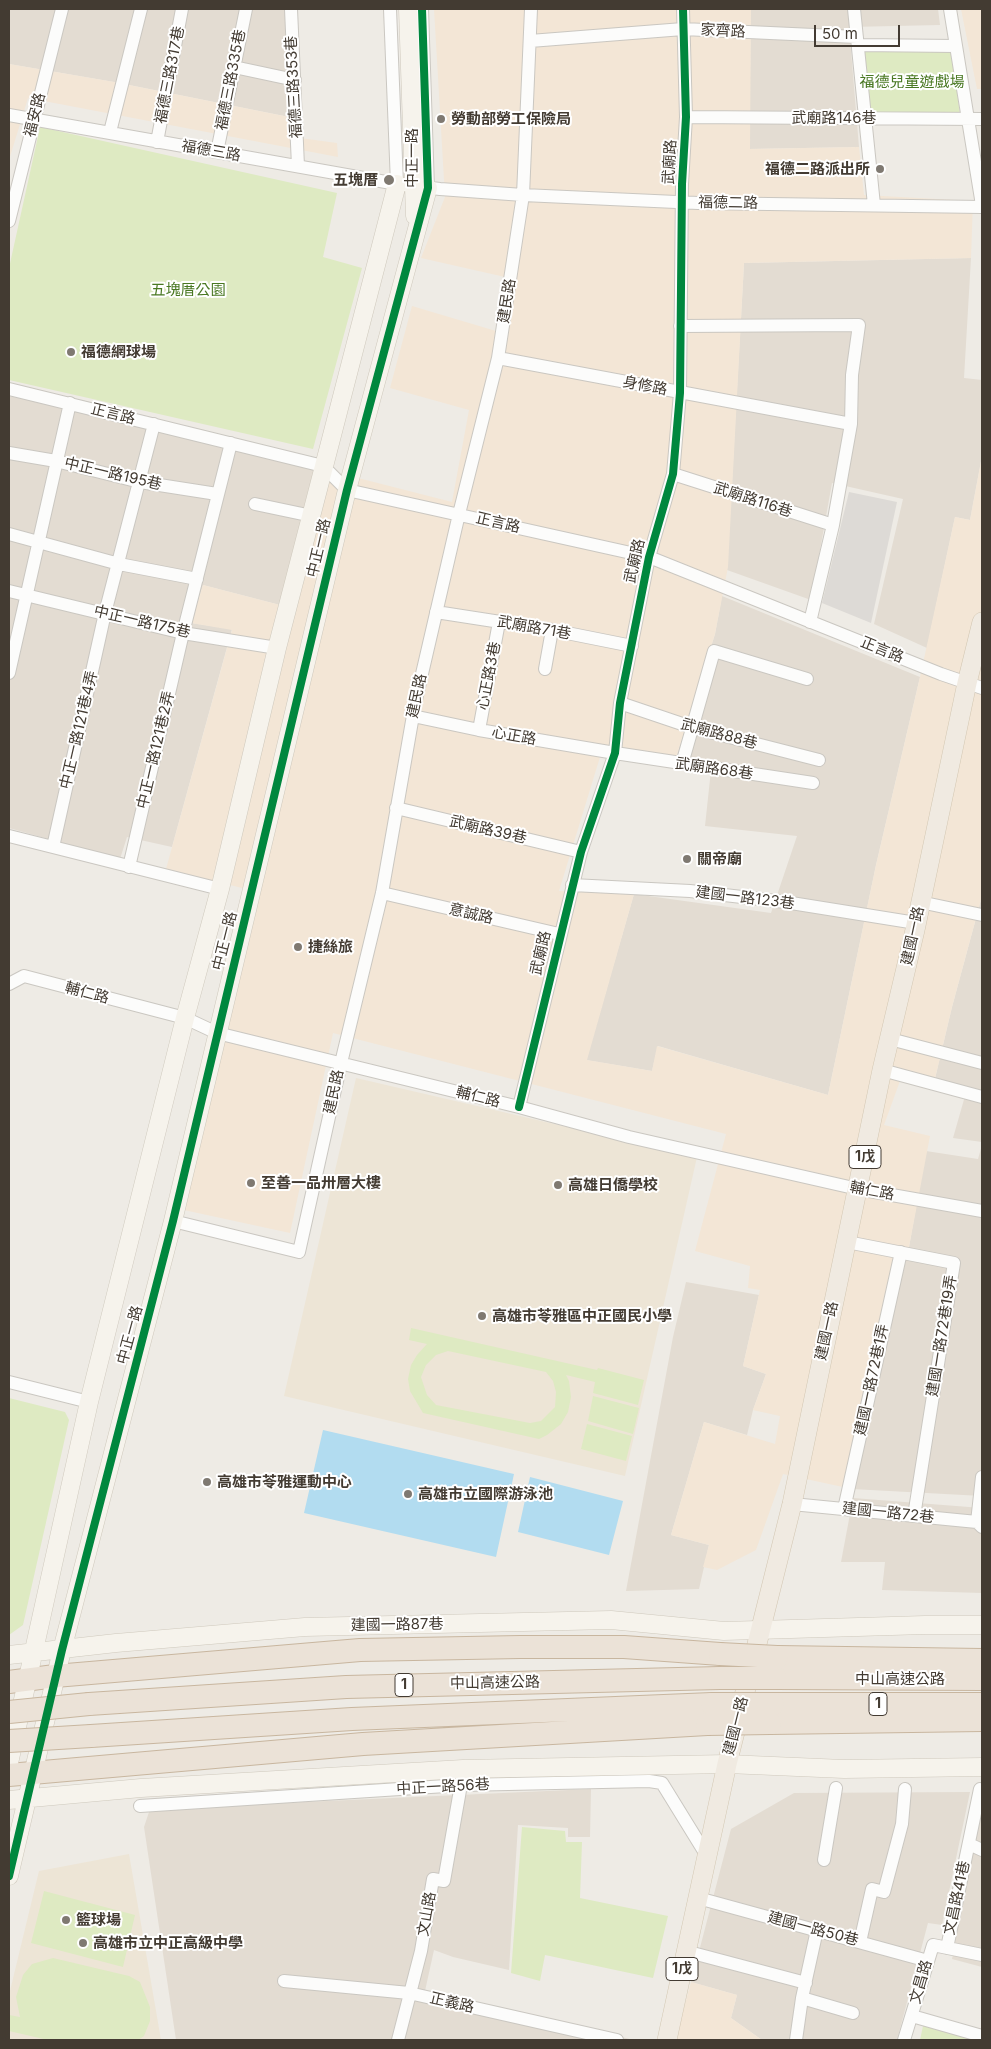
<!DOCTYPE html>
<meta charset="utf-8">
<style>
body{margin:0}
#map{position:relative;width:991px;height:2049px;overflow:hidden;background:#eeebe5;font-family:Inter,sans-serif}
canvas{display:block}
.frame{position:absolute;inset:0;border:10px solid #433b32;pointer-events:none}
.scale{position:absolute;left:814px;top:25px;width:86px;height:22px;box-sizing:border-box;border:2px solid #433b32;border-top:0;padding-left:6px;font-size:15px;line-height:18px;white-space:nowrap;color:#433b32;-webkit-text-stroke:4px #fff;paint-order:stroke}
</style>
<div id="map">
<canvas width="991" height="2049"></canvas>
<div class="frame"></div>
<div class="scale">50 m</div>
</div>
<script>
const ctx = document.querySelector('canvas').getContext('2d');
ctx.lineJoin = 'round';
function fillPath(path, color) { ctx.fillStyle = color; ctx.fill(path, 'evenodd'); }
const poly = rows => new Path2D(rows.map(r => 'M' + r).join(''));
function strokePath(path, color, width, dash) { ctx.strokeStyle = color; ctx.lineWidth = width; ctx.lineCap = dash ? 'butt' : 'round'; ctx.setLineDash(dash || []); ctx.stroke(path); }
function write(font, color, halo, rows, align = 'center') {
  ctx.font = font + ' Inter,"Noto Sans TC",sans-serif'; ctx.lineWidth = 4; ctx.setLineDash([]); ctx.textBaseline = 'middle'; ctx.strokeStyle = halo; ctx.fillStyle = color; for (const [text, x, y, turn = 0] of rows) {
    ctx.save(); ctx.translate(x, y); ctx.rotate((+turn || 0) * Math.PI / 180); ctx.textAlign = isNaN(turn) ? turn : align; if (halo) ctx.strokeText(text, 0, 0); ctx.fillText(text, 0, 0); ctx.restore();
  }
}
const residential = poly([
 [9,9,294,9,299,119,114,82,9,64],
 [751,9,938,9,940,25,849,27,859,147,749,149],
 [971,258,964,378,982,380,982,456,970,520,955,517,927,648,874,624,903,499,832,483,811,600,727,570,744,263],
 [9,396,231,443,315,467,280,605,203,585,191,623,232,629,172,847,127,837,120,859,9,828],
 [722,596,920,677,876,865,828,1095,658,1046,652,1071,586,1060,634,894,771,913,797,836,705,826,711,770,673,767,715,634],
 [982,896,982,1142,953,1138,965,1096,933,1087,952,1007],
 [982,1145,982,1496,852,1489,909,1247,926,1151,978,1159],
 [686,1282,759,1295,743,1366,766,1374,753,1410,747,1435,704,1422,671,1535,709,1545,699,1589,626,1591,673,1337],
 [853,1498,982,1508,982,1593,882,1590,885,1562,841,1562],
 [591,1789,590,1837,568,1837,568,1828,518,1825,509,1970,453,1957,434,1950,425,1991,634,2040,176,2040,144,1827,150,1809],
 [970,1792,942,1925,928,1923,897,2040,762,2040,731,2018,737,1995,691,1982,731,1829,794,1793],
 [982,1799,982,1967,952,1959]
]);
const commercial = poly([
 [434,9,751,9,750,149,859,147,864,195,973,201,971,258,744,263,728,567,715,634,673,767,600,757,559,891,634,894,587,1060,652,1071,657,1046,828,1095,876,865,920,677,955,517,970,520,982,456,982,896,952,1007,933,1087,900,1081,884,1125,930,1136,909,1247,852,1489,783,1474,756,1550,717,1570,703,1567,709,1545,671,1535,704,1422,775,1444,780,1416,753,1410,766,1374,743,1366,760,1290,748,1288,750,1266,695,1251,726,1134,333,1033,290,1233,170,1207,246,889,166,869,232,630,191,623,203,585,280,605,315,467,452,502,469,410,390,388,412,306,496,331,505,277,421,258,445,197],
 [961,9,982,9,982,89,977,89],
 [9,64,114,82,299,119,300,138,337,143,338,157,28,98,9,160],
 [691,1982,737,1995,731,2018,762,2040,675,2040]
]);
const education = poly([
 [356,1078,697,1157,625,1476,284,1396],
 [129,1854,161,2040,9,2040,9,1995,39,1871]
]);
const green = poly([
 [864,50,952,51,960,115,870,113],
 [40,127,337,193,323,257,362,268,313,449,9,380,9,268],
 [411,1328,597,1370,598,1368,644,1380,638,1405,593,1393,595,1382,566,1375,569,1381,571,1397,568,1412,561,1424,547,1435,539,1439,423,1413,410,1391,408,1379,411,1365,417,1355,427,1344,409,1340],
 [448,1351,546,1372,553,1381,556,1392,555,1407,541,1421,530,1423,436,1405,427,1395,421,1377,426,1365,436,1355],
 [593,1396,639,1408,633,1434,588,1421],
 [9,1398,65,1412,69,1420,23,1625,9,1635],
 [587,1424,632,1436,626,1461,581,1449],
 [522,1827,565,1831,566,1842,582,1842,580,1898,668,1916,653,1978,545,1955,540,1981,511,1973],
 [44,1891,135,1915,123,1967,31,1943],
 [53,1958,129,1976,140,1982,150,2007,150,2021,144,2036,138,2040,48,2040,9,2031,9,2015,20,2017,16,1997,23,1975,32,1964],
 [923,2026,975,2040,920,2040]
]);
const parking = poly([
 [849,492,897,502,871,623,822,603]
]);
const water = poly([
 [323,1430,514,1474,496,1557,304,1513],
 [530,1477,623,1501,609,1555,518,1532]
]);
const street = poly([
 [291,9,298,166],
 [390,9,397,184],
 [422,9,428,188],
 [854,9,874,205],
 [950,9,982,205],
 [530,41,683,29,857,37],
 [858,45,956,46],
 [234,67,295,80],
 [9,115,397,184,440,189,523,195,698,203,982,207],
 [686,117,982,119],
 [110,132,141,9],
 [157,142,182,9],
 [217,152,246,9],
 [9,221,62,9],
 [680,326,859,325,852,375,851,424,833,525,810,622],
 [498,358,851,424],
 [9,389,323,466,347,490,649,557,941,674,982,688],
 [9,453,56,461,140,482,217,494],
 [673,474,833,525],
 [255,504,312,516],
 [9,534,119,564,197,579],
 [9,591,183,633,277,648],
 [436,612,552,630,632,646],
 [545,669,552,630],
 [9,673,70,403],
 [620,703,694,728,819,760],
 [413,716,479,730,615,753,813,783],
 [479,730,499,622],
 [682,764,714,651,807,679],
 [396,808,581,852],
 [9,836,220,889],
 [53,847,105,613,154,424],
 [129,867,183,633,231,443],
 [572,885,690,891,785,902,916,923],
 [382,893,559,934],
 [920,902,982,915],
 [9,984,24,976,185,1018,217,1033,519,1107,629,1137,858,1189,982,1211],
 [890,1039,982,1063],
 [882,1070,982,1097],
 [519,1107,581,852,615,753,620,703,649,557,673,474,680,393,682,184,686,117,683,9],
 [173,1221,299,1252,341,1063,382,893,415,704,459,514,498,358,523,195,531,9],
 [847,1242,954,1263,914,1516],
 [9,1382,89,1402],
 [792,1504,977,1522,982,1527],
 [844,1509,901,1252],
 [977,1522,982,1477],
 [140,1806,461,1785,649,1781,662,1783,707,1856],
 [969,1844,982,1850],
 [824,1860,836,1788],
 [698,1898,928,1961],
 [860,1942,872,1889,884,1892,902,1824,905,1789],
 [947,1948,980,1789],
 [685,1951,806,1983],
 [284,1981,409,1993,617,2040],
 [802,1998,853,2013],
 [912,2016,982,2036],
 [398,2040,421,1951,433,1879,444,1881,462,1779],
 [796,2040,802,1998,817,1930],
 [904,2040,933,1945,982,1955]
]);
const secondary = poly([
 [408,9,415,216],
 [9,1655,116,1643,305,1627,611,1620,724,1631,925,1625,982,1625],
 [9,1763,89,1402,185,1018,220,889,277,648,397,184],
 [9,1800,141,1788,463,1769,727,1764,844,1769,982,1767],
 [9,1876,62,1650,173,1221,347,490,428,188]
]);
const primary = poly([
 [667,2040,727,1764,792,1504,882,1070,915,930,967,683,982,622]
]);
const highway = poly([
 [777,1657,982,1660],
 [776,1678,982,1679],
 [9,1682,55,1676,360,1650,520,1647,624,1647,720,1654],
 [89,1704,346,1687,720,1678],
 [773,1704,982,1704],
 [770,1723,982,1720],
 [91,1736,352,1719,712,1704],
 [9,1775,363,1744,707,1724]
]);
const highwayBridge = poly([
 [720,1654,777,1657],
 [720,1678,776,1678],
 [712,1704,773,1704],
 [9,1712,89,1704],
 [707,1724,770,1723],
 [9,1741,91,1736]
]);
const cycleway = poly([
 [519,1107,581,852,615,753,620,703,649,557,673,474,680,393,682,184,686,117,683,9],
 [9,1876,62,1650,173,1221,347,490,428,188,422,9]
]);
const markers = [
 [441,119,5,"#7f7971"],
 [880,169,5,"#7f7971"],
 [389,180,6,"#7f7971"],
 [71,352,5,"#7f7971"],
 [687,859,5,"#7f7971"],
 [298,947,5,"#7f7971"],
 [251,1183,5,"#7f7971"],
 [558,1185,5,"#7f7971"],
 [482,1316,5,"#7f7971"],
 [207,1482,5,"#7f7971"],
 [408,1494,5,"#7f7971"],
 [66,1920,5,"#7f7971"],
 [83,1943,5,"#7f7971"]
];
const shields = [
 [865,1157,32],
 [404,1685,18],
 [878,1704,18],
 [682,1969,32]
];
const shieldNames = [
 ["1戊",865,1157],
 ["1",404,1685],
 ["1",878,1704],
 ["1戊",682,1969]
];
const streetNames = [
 ["家齊路",723,31,3],
 ["福德三路317巷",170,75,-79],
 ["福德三路335巷",231,80,-79],
 ["福德三路353巷",294,87,-93],
 ["福安路",35,115,-76],
 ["武廟路146巷",834,118],
 ["福德三路",211,151,10],
 ["中正一路",412,158,-90],
 ["武廟路",670,162,-87],
 ["福德二路",728,203,1],
 ["建民路",507,301,-81],
 ["身修路",645,386,11],
 ["正言路",113,414,14],
 ["中正一路195巷",113,474,13],
 ["武廟路116巷",753,500,18],
 ["正言路",498,523,13],
 ["中正一路",319,548,-77],
 ["武廟路",635,561,-77],
 ["中正一路175巷",142,622,13],
 ["武廟路71巷",534,628,10],
 ["正言路",882,650,22],
 ["心正路3巷",489,676,-79],
 ["建民路",417,696,-78],
 ["中正一路121巷4弄",79,730,-77],
 ["武廟路88巷",719,734,15],
 ["心正路",514,736,10],
 ["中正一路121巷2弄",156,750,-77],
 ["武廟路68巷",714,769,8],
 ["武廟路39巷",488,830,13],
 ["建國一路123巷",745,898,7],
 ["意誠路",471,914,13],
 ["建國一路",913,936,-78],
 ["中正一路",225,941,-76],
 ["武廟路",541,953,-77],
 ["輔仁路",87,993,15],
 ["建民路",334,1092,-78],
 ["輔仁路",478,1097,14],
 ["輔仁路",872,1191,11],
 ["建國一路",827,1331,-78],
 ["中正一路",130,1335,-75],
 ["建國一路72巷19弄",942,1336,-81],
 ["建國一路72巷1弄",872,1380,-78],
 ["建國一路72巷",888,1513,6],
 ["建國一路87巷",397,1625,-1],
 ["中山高速公路",900,1679],
 ["中山高速公路",495,1683,-1],
 ["建國一路",736,1726,-76],
 ["中正一路56巷",443,1787,-3],
 ["文昌路41巷",957,1898,-78],
 ["文山路",427,1914,-80],
 ["建國一路50巷",813,1929,15],
 ["文昌路",921,1982,-74],
 ["正義路",452,2003,13]
];
const parkNames = [
 ["福德兒童遊戲場",912,82],
 ["五塊厝公園",188,290]
];
const poiNames = [
 ["勞動部勞工保險局",451,119],
 ["福德二路派出所",870,169,"right"],
 ["五塊厝",378,180,"right"],
 ["福德網球場",81,352],
 ["關帝廟",697,859],
 ["捷絲旅",308,947],
 ["至善一品卅層大樓",261,1183],
 ["高雄日僑學校",568,1185],
 ["高雄市苓雅區中正國民小學",492,1316],
 ["高雄市苓雅運動中心",217,1482],
 ["高雄市立國際游泳池",418,1494],
 ["籃球場",76,1920],
 ["高雄市立中正高級中學",93,1943]
];
fillPath(residential, '#e3dcd2');
fillPath(commercial, '#f3e6d6');
fillPath(education, '#ede5d6');
fillPath(green, '#deeac2');
fillPath(parking, '#dddad6');
fillPath(water, '#b2dcf0');
strokePath(street, '#cac7c1', 14);
strokePath(secondary, '#cfc9bd', 19);
strokePath(primary, '#d2c6b1', 20);
strokePath(highway, '#c8b69f', 24);
strokePath(street, '#fcfcfb', 12);
strokePath(secondary, '#f6f3ec', 18);
strokePath(primary, '#f0eae1', 19);
strokePath(highway, '#ebe2d7', 22);
strokePath(highwayBridge, '#c8b69f', 24, []);
strokePath(highwayBridge, '#ebe2d7', 22);
strokePath(cycleway, '#00873e', 8);
for (const [x, y, r, color] of markers) { const dot = new Path2D(); dot.arc(x, y, r, 0, 2 * Math.PI); ctx.fillStyle = color; ctx.fill(dot); strokePath(dot, '#fff', 2); }
for (const [x, y, w] of shields) { const box = new Path2D(); box.roundRect(x - w / 2, y - 11.5, w, 23, 4); ctx.fillStyle = '#fff'; ctx.fill(box); strokePath(box, '#433b32', 1); }
write('bold 14px', '#433b32', null, shieldNames);
write('15px', '#433b32', '#fff', streetNames);
write('15px', '#497822', '#fff', parkNames);
write('bold 15px', '#433b32', '#fff', poiNames, 'left');
</script>
